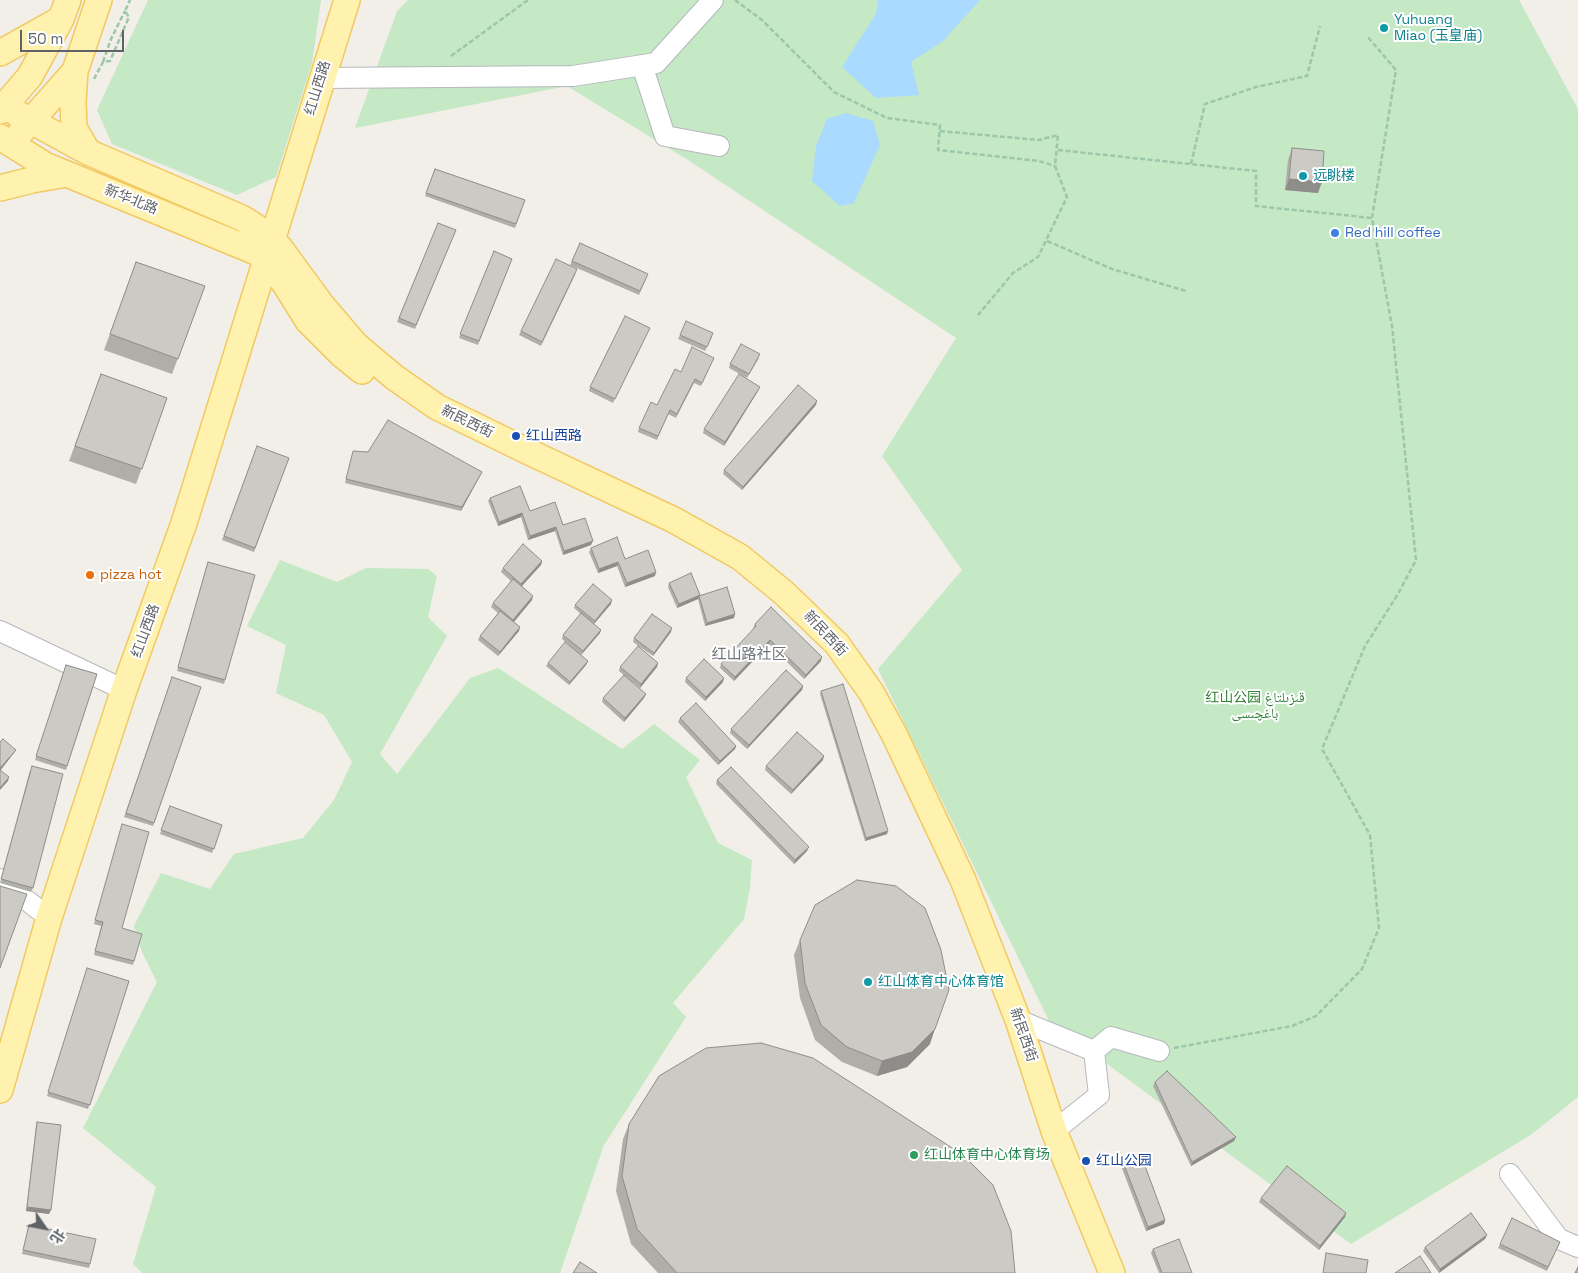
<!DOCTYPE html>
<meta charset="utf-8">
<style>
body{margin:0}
#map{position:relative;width:1578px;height:1273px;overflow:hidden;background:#f1efe8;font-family:"Space Grotesk","Noto Sans SC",sans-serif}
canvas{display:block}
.north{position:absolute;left:20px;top:1203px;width:50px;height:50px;-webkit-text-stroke:4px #fff;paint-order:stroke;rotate:123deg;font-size:14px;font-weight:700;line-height:20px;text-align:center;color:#5f6368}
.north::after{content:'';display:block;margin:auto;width:18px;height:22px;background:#5f6368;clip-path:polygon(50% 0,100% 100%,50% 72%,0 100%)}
.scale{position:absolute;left:20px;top:30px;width:104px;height:22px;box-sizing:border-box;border:2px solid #5f6368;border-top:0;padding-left:6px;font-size:15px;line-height:18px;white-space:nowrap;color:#5f6368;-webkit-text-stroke:4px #fff;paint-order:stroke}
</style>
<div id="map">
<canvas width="1578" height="1273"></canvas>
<div class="north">北</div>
<div class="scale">50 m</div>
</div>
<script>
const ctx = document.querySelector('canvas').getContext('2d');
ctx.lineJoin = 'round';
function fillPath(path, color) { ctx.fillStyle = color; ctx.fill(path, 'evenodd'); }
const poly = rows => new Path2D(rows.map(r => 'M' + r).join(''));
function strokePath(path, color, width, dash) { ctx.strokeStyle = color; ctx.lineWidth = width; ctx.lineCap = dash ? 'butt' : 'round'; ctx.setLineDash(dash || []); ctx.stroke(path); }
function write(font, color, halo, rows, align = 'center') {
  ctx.font = font + ' "Space Grotesk","Noto Naskh Arabic","Noto Sans SC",sans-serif'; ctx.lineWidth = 4; ctx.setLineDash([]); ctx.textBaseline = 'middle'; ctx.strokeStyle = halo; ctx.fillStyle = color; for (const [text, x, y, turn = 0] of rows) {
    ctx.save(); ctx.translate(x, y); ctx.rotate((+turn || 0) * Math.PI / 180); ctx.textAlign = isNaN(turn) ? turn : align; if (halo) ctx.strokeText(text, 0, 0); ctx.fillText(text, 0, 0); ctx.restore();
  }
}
const green = poly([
 [148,0,321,0,312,63,276,177,237,195,112,144,97,110],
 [408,0,1519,0,1578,109,1578,1097,1532,1134,1351,1244,1049,1021,878,669,962,570,882,456,956,338,688,160,567,86,355,128,397,11],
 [280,560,337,582,366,568,428,569,437,576,428,617,447,636,380,754,397,774,470,678,498,668,622,749,654,724,700,760,686,777,718,843,752,860,750,887,744,919,673,1003,686,1017,604,1145,560,1273,142,1273,133,1264,156,1187,83,1128,157,982,142,952,134,926,161,873,210,889,234,854,303,838,334,800,352,762,324,715,276,693,286,645,247,626]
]);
const water = poly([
 [878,0,980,0,943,41,911,62,919,95,876,98,842,67,876,14],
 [846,113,873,121,880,145,854,203,840,206,812,181,816,146,827,119]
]);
const path = poly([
 [735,0,762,20,834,92,887,118,940,125,938,150,1039,161,1055,166],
 [451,56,528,0],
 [103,62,111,39,125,11],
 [94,79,103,62,110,61,129,17,125,11,130,0],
 [940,131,1039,140,1058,135,1055,166,1067,197,1038,257,1013,273,978,315],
 [1058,150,1256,171,1256,206,1372,218],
 [1191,164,1205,104,1256,87,1307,76,1320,26],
 [1047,241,1112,269,1186,291],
 [1174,1048,1292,1026,1316,1016,1362,969,1379,928,1370,835,1322,749,1365,646,1398,594,1416,560,1392,326,1372,218,1396,70,1367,36]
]);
const minor = poly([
 [642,65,665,136,719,146],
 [321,78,573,76,656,63,713,0],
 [0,631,114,685],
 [0,879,39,910],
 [1018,1020,1094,1051,1099,1095,1054,1131],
 [1094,1051,1111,1037,1159,1051],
 [1510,1174,1559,1239,1578,1247]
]);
const major = poly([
 [0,53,61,19],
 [75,71,73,102,74,128,88,152],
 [0,104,88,152,242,218,262,231,280,248,321,304,356,345,394,377,437,407,527,451,674,520,740,557,784,593,837,644,871,692,894,734,963,880,1018,1020,1054,1131,1112,1273],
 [0,111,30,76,61,19,68,0],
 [21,132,75,71,99,0],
 [0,137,45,165,256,252,266,259,285,284,308,321,341,354,362,371],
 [0,188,32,180,67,174],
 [0,1090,49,918,124,690,184,523,347,0]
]);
const wall = poly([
 [1292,148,1318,193,1285,190,1288,160],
 [435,169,525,200,515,228,425,196],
 [438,223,456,230,415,329,397,322],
 [580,243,648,274,639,295,570,265],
 [494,251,512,259,478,345,459,338],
 [136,262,205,286,172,374,104,350],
 [576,273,541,346,519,335,521,331],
 [648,332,613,403,589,391,590,387],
 [680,335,712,337,705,351,678,339],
 [714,358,701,386,694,383,676,418,668,414,657,440,638,432,639,428,657,405,681,372],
 [759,358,747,378,729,368,730,364],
 [101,374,167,398,136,484,69,461],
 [758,391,724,446,703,433,704,429],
 [816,405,742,490,723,474,724,470],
 [257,446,289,458,254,552,222,540],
 [353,451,482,472,461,511,345,483],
 [490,498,530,511,563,525,591,545,563,555,555,531,528,540,521,517,498,526,488,501],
 [591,548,625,559,655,576,625,587,617,566,598,573,589,552],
 [542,561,541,565,522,586,532,600,514,622,519,631,498,656,478,640,480,636,498,613,491,607,493,603,511,581,501,572,503,568],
 [207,565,225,680,224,684,177,671],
 [669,583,700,595,734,618,705,626,698,599,677,608,668,587],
 [611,604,594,624,600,633,581,655,562,639,563,635,581,614,574,608,575,605],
 [755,624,821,661,804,679,769,644,734,681,720,668,721,664,754,629,753,628],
 [671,632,653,656,633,642,634,638],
 [588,661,586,665,569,685,546,666,548,663],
 [658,663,657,667,640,688,619,671,620,667],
 [66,665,97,674,66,770,35,760],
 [172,677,201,687,153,826,124,817],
 [686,678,723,682,705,701,685,682],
 [803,686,802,690,747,749,730,733,731,729],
 [821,691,887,834,865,841,820,694],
 [646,694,644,698,624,722,602,702,603,698],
 [680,718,736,746,735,749,718,765,678,722],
 [823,760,791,794,765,770,766,766],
 [30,770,33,888,31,892,0,883],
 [717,780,807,851,794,864,716,784],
 [170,806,222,825,212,853,160,834],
 [121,828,122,928,134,961,133,965,94,955,101,926,94,924],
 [800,940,930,1044,907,1067,877,1076,842,1062,815,1040,800,998,794,955],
 [87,968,129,981,88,1109,47,1096],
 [1155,1082,1236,1137,1234,1141,1191,1166,1153,1086],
 [37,1122,49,1214,26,1211,36,1126],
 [629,1124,1015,1273,658,1273,631,1244,616,1191,623,1139],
 [1123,1162,1165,1220,1164,1224,1146,1231,1121,1166],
 [1261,1198,1346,1213,1345,1217,1319,1250,1259,1202],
 [29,1225,90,1264,89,1268,22,1254],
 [1487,1235,1485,1239,1439,1273,1423,1251,1425,1247],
 [1560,1242,1547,1271,1498,1248,1500,1244],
 [1153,1249,1192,1273,1159,1273,1151,1253]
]);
const shadedWall = poly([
 [1289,179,1322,182,1318,193,1285,190],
 [760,387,758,391,724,446,725,442],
 [817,401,816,405,742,490,743,487],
 [482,472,480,476,461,511,462,507],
 [522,513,521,517,498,526,499,522],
 [556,527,555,531,528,540,530,536],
 [593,541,591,545,563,555,564,551],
 [542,561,541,565,520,588,521,584],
 [618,562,617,566,598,573,599,569],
 [656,572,655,576,625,587,627,583],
 [700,595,698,599,677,608,679,604],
 [533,596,532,600,512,624,513,620],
 [612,600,611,604,593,625,595,621],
 [735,614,734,618,705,626,707,623],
 [520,627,519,631,498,656,500,652],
 [672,628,671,632,653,656,654,653],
 [601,630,600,633,581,655,583,651],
 [770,640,769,644,734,681,735,677],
 [822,657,821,661,804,679,806,675],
 [588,661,586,665,569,685,570,682],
 [658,663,657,667,640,688,641,684],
 [724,678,723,682,705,701,706,697],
 [803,686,802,690,747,749,749,745],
 [646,694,644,698,624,722,625,718],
 [736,746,735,749,718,765,720,761],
 [16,750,14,753,0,771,0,768],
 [824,756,823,760,791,794,793,790],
 [9,777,8,781,0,790,0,788],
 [888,831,887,834,865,841,866,838],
 [809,847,807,851,794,864,795,860],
 [935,1029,930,1044,907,1067,877,1076,882,1061],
 [1236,1137,1234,1141,1191,1166,1192,1162],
 [27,1207,51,1210,49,1214,26,1211],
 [1346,1213,1345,1217,1319,1250,1320,1246],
 [1165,1220,1164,1224,1146,1231,1148,1227],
 [1487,1235,1485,1239,1439,1273,1440,1269]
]);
const building = poly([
 [1292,148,1324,151,1322,182,1289,179,1292,148],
 [435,169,525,200,516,224,426,193,435,169],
 [438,223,456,230,416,325,399,318,438,223],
 [580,243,648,274,640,291,572,261,580,243],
 [494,251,512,259,479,341,460,334,494,251],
 [556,259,577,269,542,342,521,331,556,259],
 [136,262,205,286,178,359,110,334,136,262],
 [625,316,650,328,615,399,590,387,625,316],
 [686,321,713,333,707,347,680,335,686,321],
 [741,344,760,354,749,374,730,364,741,344],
 [692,347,714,358,702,383,695,379,677,414,670,410,658,436,639,428,651,402,657,405,675,369,681,372,692,347],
 [101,374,167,398,142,469,75,446,101,374],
 [739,374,760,387,725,442,704,429,739,374],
 [798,385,817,401,743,487,724,470,798,385],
 [388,420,482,472,462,507,346,479,353,451,368,452,388,420],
 [257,446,289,458,255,548,224,536,257,446],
 [520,486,530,511,555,502,563,525,585,518,593,541,564,551,556,527,530,536,522,513,499,522,490,498,520,486],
 [617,537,625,559,648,550,656,572,627,583,618,562,599,569,591,548,617,537],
 [523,544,542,561,521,584,503,568,523,544],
 [208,562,255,575,225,680,178,667,208,562],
 [691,573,700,595,679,604,669,583,691,573],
 [513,579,533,596,513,620,493,603,513,579],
 [593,584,612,600,595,621,575,605,593,584],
 [727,587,735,614,707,623,699,596,727,587],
 [771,607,822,657,806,675,770,640,735,677,721,664,756,626,755,624,771,607],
 [500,611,520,627,500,652,480,636,500,611],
 [581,613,601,630,583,651,563,635,581,613],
 [652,614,672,628,654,653,634,638,652,614],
 [565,642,588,661,570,682,548,663,565,642],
 [638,646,658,663,641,684,620,667,638,646],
 [704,659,724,678,706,697,686,678,704,659],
 [66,665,97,674,67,766,36,756,66,665],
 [786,670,803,686,749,745,731,729,786,670],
 [624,675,646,694,625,718,603,698,624,675],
 [172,677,201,687,154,823,126,813,172,677],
 [843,684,888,831,866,838,821,691,843,684],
 [696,703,736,746,720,761,680,718,696,703],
 [797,732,824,756,793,790,766,766,797,732],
 [3,739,16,750,0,768,0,742,3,739],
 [32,766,63,774,33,888,1,879,32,766],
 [731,767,809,847,795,860,717,780,731,767],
 [0,770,9,777,0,788,0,770],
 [170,806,222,825,214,849,161,830,170,806],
 [122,824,149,832,122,928,142,934,134,961,95,951,103,922,95,920,122,824],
 [857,880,896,886,925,908,941,950,949,990,935,1029,912,1052,882,1061,847,1047,821,1025,805,983,800,940,815,905,857,880],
 [0,886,27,894,0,968,0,886],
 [87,968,129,981,90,1105,48,1092,87,968],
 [761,1043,813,1058,963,1155,993,1185,1011,1231,1015,1273,677,1273,637,1229,622,1176,629,1124,659,1076,706,1048,761,1043],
 [1167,1071,1236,1137,1192,1162,1155,1082,1167,1071],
 [37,1122,61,1125,51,1210,27,1207,37,1122],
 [1141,1155,1165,1220,1148,1227,1123,1162,1141,1155],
 [1287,1166,1346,1213,1320,1246,1261,1198,1287,1166],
 [1471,1213,1487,1235,1440,1269,1425,1247,1471,1213],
 [1512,1218,1560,1242,1548,1267,1500,1244,1512,1218],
 [29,1225,96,1239,90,1264,23,1250,29,1225],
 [1179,1239,1192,1273,1162,1273,1153,1249,1179,1239],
 [1326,1253,1368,1260,1366,1273,1323,1273,1326,1253],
 [1420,1256,1431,1273,1395,1273,1420,1256],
 [580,1262,597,1273,573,1273,580,1262],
 [1578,1267,1578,1273,1575,1273,1578,1267]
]);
const markers = [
 [1384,28,5,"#0f9aa8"],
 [1303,176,5,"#0f9aa8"],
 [1335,233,5,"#3f7fe0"],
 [516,436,5,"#1a4fb4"],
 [90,575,5,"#e8710a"],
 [868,982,5,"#0f9aa8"],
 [914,1155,5,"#2e9e5b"],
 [1086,1161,5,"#1a4fb4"]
];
const cultureNames = [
 ["Yuhuang",1394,20],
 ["Miao (玉皇庙)",1394,36],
 ["远眺楼",1313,176],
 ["红山体育中心体育馆",878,982]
];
const streetNames = [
 ["红山西路",318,88,-73],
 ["新华北路",131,200,22],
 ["新民西街",467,422,26],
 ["红山西路",146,631,-70],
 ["新民西街",825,634,47],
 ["新民西街",1023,1035,71]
];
const shopNames = [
 ["Red hill coffee",1345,233]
];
const transitNames = [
 ["红山西路",526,436],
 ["红山公园",1096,1161]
];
const foodNames = [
 ["pizza hot",100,575]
];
const parkNames = [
 ["红山公园 قىزىلتاغ",1255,698],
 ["باغچىسى",1255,714]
];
const leisureNames = [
 ["红山体育中心体育场",924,1155]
];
const neighbourhoodNames = [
 ["红山路社区",749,655]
];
fillPath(green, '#c5e8c5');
fillPath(water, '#aadaff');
strokePath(minor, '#b5b8bc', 22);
strokePath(major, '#f2c960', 28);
strokePath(path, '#9cc7a9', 2.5, [5, 2.5]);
strokePath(minor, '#fff', 20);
strokePath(major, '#fff2af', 25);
fillPath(wall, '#afaea9');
fillPath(shadedWall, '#8f8d8a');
fillPath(building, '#cccac5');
strokePath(building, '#8f8d8a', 1);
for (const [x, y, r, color] of markers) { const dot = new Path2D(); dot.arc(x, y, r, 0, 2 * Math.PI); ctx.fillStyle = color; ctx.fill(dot); strokePath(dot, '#fff', 2); }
write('14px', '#0d838f', '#fff', cultureNames, 'left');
write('14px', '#5f6368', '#fff', streetNames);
write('14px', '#366cbe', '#fff', shopNames, 'left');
write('14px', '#164399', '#fff', transitNames, 'left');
write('14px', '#c56008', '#fff', foodNames, 'left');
write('14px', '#348238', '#fff', parkNames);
write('14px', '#27864d', '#fff', leisureNames, 'left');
write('15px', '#70757a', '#fff', neighbourhoodNames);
</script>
